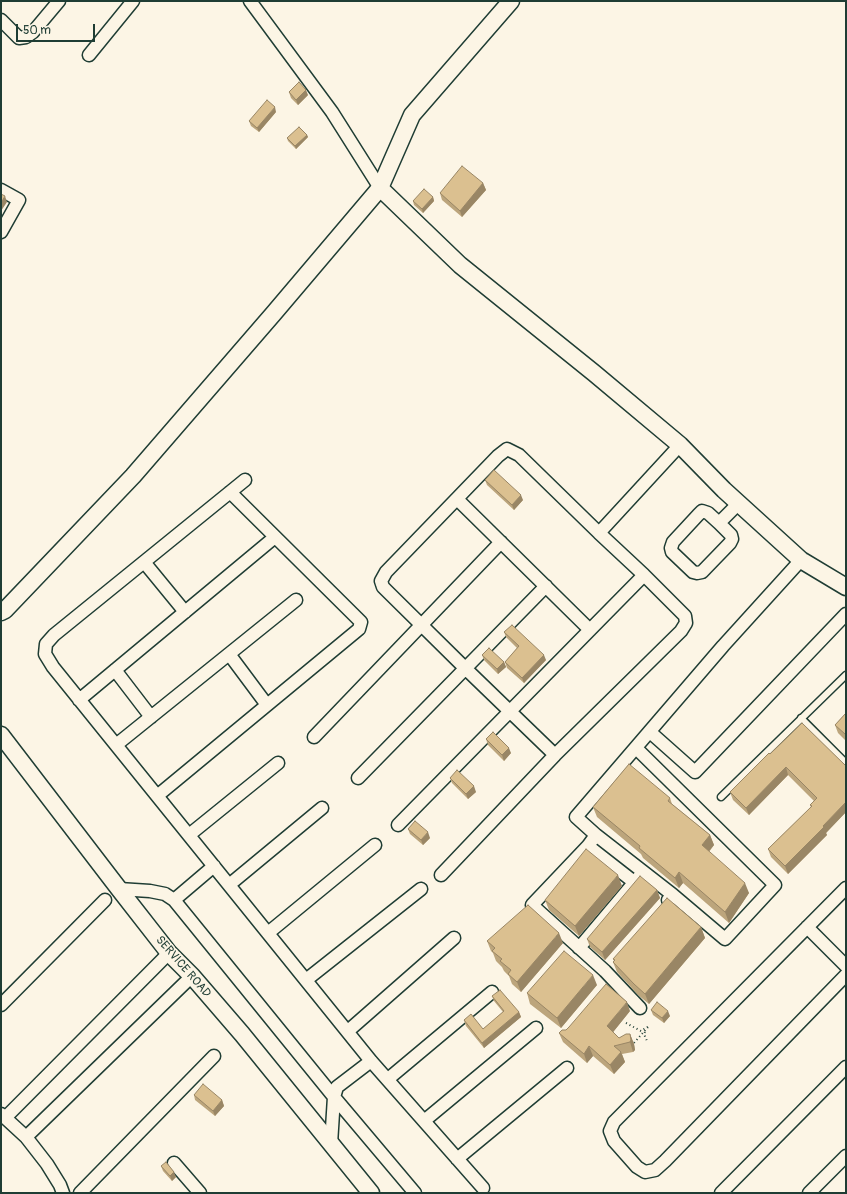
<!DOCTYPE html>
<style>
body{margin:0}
#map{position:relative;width:847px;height:1194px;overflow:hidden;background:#fcf5e5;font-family:Pangolin,sans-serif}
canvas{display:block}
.frame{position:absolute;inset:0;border:2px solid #1f3d34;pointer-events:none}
.scale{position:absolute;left:16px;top:24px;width:79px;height:18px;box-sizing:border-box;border:2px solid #1f3d34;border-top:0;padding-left:5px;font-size:12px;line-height:14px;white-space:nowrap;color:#1f3d34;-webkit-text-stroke:3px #fcf5e5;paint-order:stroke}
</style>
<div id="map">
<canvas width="847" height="1194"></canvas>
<div class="frame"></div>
<div class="scale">50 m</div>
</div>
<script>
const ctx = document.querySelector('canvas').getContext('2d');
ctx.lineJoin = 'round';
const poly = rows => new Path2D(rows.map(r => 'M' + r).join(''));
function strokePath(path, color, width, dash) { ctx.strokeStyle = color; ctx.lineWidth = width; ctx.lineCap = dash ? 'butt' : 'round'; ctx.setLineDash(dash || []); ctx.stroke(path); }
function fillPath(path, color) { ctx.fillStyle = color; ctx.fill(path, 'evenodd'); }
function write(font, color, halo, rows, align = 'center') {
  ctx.font = font + ' Pangolin,sans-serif'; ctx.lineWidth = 3; ctx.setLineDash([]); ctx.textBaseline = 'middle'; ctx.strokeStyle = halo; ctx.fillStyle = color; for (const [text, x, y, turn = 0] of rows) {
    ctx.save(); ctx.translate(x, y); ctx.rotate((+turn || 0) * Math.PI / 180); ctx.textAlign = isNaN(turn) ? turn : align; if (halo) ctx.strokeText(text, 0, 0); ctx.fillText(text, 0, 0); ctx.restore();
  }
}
const path = poly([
 [626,1023,641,1031,649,1026,633,1044],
 [645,1032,644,1034,647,1041]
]);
const lane = poly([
 [801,718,846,763],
 [721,797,846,675]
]);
const street = poly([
 [250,1,332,112,380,188],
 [1,20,19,38,26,37,33,32,59,1],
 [89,55,133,1],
 [1,190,19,200,1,232],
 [245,480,54,635,46,644,45,654,53,667,371,1061,483,1188],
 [457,499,590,630],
 [719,523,708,513,702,511,698,515,673,542,671,548,672,552,693,572,697,573,702,572,730,543,732,539,731,535,719,523,739,503],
 [144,562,185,612],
 [229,654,267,705],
 [115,670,151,717],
 [79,700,275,537],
 [650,732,695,772,846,614],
 [314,737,501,542],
 [116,745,296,600],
 [636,748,775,885,725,939,673,895],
 [555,755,465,668,387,591,383,587,381,581,386,572,498,456,507,449,519,455,599,533],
 [358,778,546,586],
 [157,796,359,629,361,622,230,492],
 [398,825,644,575,599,533,680,445],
 [189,835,278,763],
 [596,835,673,895,668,900],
 [588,846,634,882],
 [441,875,555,755,681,631,686,623,685,616,644,575],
 [229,885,322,808],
 [846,888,614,1122,610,1131,614,1141,637,1167,645,1172,655,1170,665,1161,846,975],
 [119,889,150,891,165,894,174,900,334,1097,415,1193],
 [174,900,214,866],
 [807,927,846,966],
 [268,933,375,845],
 [579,948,643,872],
 [306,980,421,889],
 [1,1005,105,900],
 [640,1008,605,971,532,905,588,846,596,835,576,817,723,646,801,560],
 [348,1031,454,938],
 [388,1079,492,992],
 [1,1114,26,1137,47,1164,60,1185,63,1193],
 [5,1118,169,953],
 [424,1121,536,1028],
 [26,1137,192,976],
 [331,1144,334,1097,337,1087,371,1061],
 [457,1159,567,1068],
 [174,1163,200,1193],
 [80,1193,214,1056],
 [721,1193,846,1067],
 [809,1193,846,1156]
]);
const secondary = poly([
 [380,188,460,265,594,373,680,445,724,490,801,560,846,587],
 [1,612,5,610,133,476,274,313,380,188,412,115,511,1],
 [1,735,119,889,169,953,192,976,242,1034,371,1193]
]);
const wall = poly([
 [289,92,308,95,298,105,291,98],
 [276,112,259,132,251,126,249,121],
 [307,135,308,137,296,149,288,141,287,138],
 [483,183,486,190,462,217,442,200,440,193],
 [433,197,434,201,423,213,414,205,413,201],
 [485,480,523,500,514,510,487,485],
 [504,632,546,660,524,683,507,668,505,662,517,648,506,637],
 [482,655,504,662,506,667,498,674,484,660],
 [846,713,846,741,838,733,835,725],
 [486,739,511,753,504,761,488,745],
 [770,754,846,766,846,812,826,833,827,835,788,874,771,857,768,849,811,807,810,805,814,801,788,775,749,815,733,800,730,792],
 [450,778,476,792,468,799,452,783],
 [670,798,672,804,710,835,714,845,709,852,749,893,729,923,683,883,679,888,643,858,641,854,597,817,593,807],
 [408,829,430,838,423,845,410,834],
 [622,886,579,936,549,910,545,900],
 [657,890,660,898,605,960,590,947,587,939],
 [701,927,705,938,649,1004,638,995,617,972,613,962,614,961,613,959],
 [487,941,563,943,521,992,512,984,509,976,504,971,502,967,496,961,493,953,491,951],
 [597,985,561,1028,530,1004,527,993],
 [492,996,519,1012,521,1017,484,1048,466,1026,464,1020,483,1029,503,1012,494,1001],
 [651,1010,670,1016,664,1023,653,1015],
 [630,1011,613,1032,619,1038,630,1034,634,1044,635,1050,633,1052,622,1054,625,1062,614,1074,593,1056,587,1063,563,1042,559,1033,566,1030],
 [194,1095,222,1100,224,1106,215,1116,195,1100],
 [161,1166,176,1177,172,1181,163,1171]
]);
const shadedWall = poly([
 [306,90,308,95,298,105,296,100],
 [275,107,276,112,259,132,257,128],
 [307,135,308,137,296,149,295,146],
 [483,183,486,190,462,217,460,211],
 [5,196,7,202,1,211,1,203],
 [433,197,434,201,423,213,422,209],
 [521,495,523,500,514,510,512,505],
 [544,655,546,660,524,683,522,678],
 [504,662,506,667,498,674,497,669],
 [509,748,511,753,504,761,502,755],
 [786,767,788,775,749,815,746,808],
 [474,786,476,792,468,799,466,794],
 [846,802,846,812,826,833,827,835,788,874,785,866],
 [428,832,430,838,423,845,421,840],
 [710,835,714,845,705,856,702,845],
 [679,872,683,883,679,888,675,878],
 [618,875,622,886,579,936,575,926],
 [745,883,749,893,729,923,725,912],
 [657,890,660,898,605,960,602,952],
 [701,927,705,938,649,1004,645,994],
 [559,933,563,943,521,992,517,982],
 [593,975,597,985,561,1028,557,1018],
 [627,1002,630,1011,610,1036,607,1026],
 [668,1011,670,1016,664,1023,662,1018],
 [519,1012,521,1017,484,1048,482,1043],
 [630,1034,634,1044,635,1050,633,1052,630,1042],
 [589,1046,593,1056,587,1063,584,1054],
 [621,1052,625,1062,614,1074,610,1065],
 [222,1100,224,1106,215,1116,213,1111],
 [174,1172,176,1177,172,1181,170,1176]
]);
const building = poly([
 [299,82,306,90,296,100,289,92,299,82],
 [267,100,275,107,257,128,249,121,267,100],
 [299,127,307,135,295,146,287,138,299,127],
 [462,166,483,183,460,211,440,193,462,166],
 [424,189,433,197,422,209,413,201,424,189],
 [1,194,5,196,1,203,1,194],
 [494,470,521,495,512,505,485,480,494,470],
 [512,625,544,655,522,678,505,662,519,646,504,632,512,625],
 [489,648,504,662,497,669,482,655,489,648],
 [846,713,846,733,845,734,835,725,846,713],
 [802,723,846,766,846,802,823,826,824,827,785,866,768,849,812,806,810,805,817,798,786,767,746,808,730,792,769,753,770,754,802,723],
 [493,732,509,748,502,755,486,739,493,732],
 [629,764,670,798,668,801,710,835,702,845,745,883,725,912,679,872,675,878,639,848,640,846,593,807,629,764],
 [457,770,474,786,466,794,450,778,457,770],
 [415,821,428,832,421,840,408,829,415,821],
 [586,849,618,875,575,926,545,900,586,849],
 [640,876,657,890,602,952,587,939,640,876],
 [667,898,701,927,645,994,634,984,613,962,615,960,613,959,667,898],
 [528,905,559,933,517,982,508,974,511,970,500,961,502,959,492,951,495,948,487,941,528,905],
 [564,951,593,975,557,1018,527,993,564,951],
 [606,984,627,1002,607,1026,619,1038,626,1034,630,1034,631,1040,630,1042,614,1046,621,1052,610,1065,589,1046,584,1054,559,1033,562,1030,566,1030,569,1027,606,984],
 [500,990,519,1012,482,1043,464,1020,471,1014,483,1029,504,1011,492,996,500,990],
 [657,1002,668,1011,662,1018,651,1010,657,1002],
 [203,1084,222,1100,213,1111,194,1095,203,1084],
 [166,1162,174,1172,170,1176,161,1166,166,1162]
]);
const streetNames = [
 ["SERVICE ROAD",183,967,49]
];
strokePath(lane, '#1f3d34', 9);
strokePath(street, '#1f3d34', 15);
strokePath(secondary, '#1f3d34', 19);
strokePath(path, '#1f3d34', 2, [1, 3]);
strokePath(lane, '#fcf5e5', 6);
strokePath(street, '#fcf5e5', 12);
strokePath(secondary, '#fcf5e5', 16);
fillPath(wall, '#bca57c');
fillPath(shadedWall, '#998665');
fillPath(building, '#dbc090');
strokePath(building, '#998665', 1);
write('12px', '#1f3d34', '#fcf5e5', streetNames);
</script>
